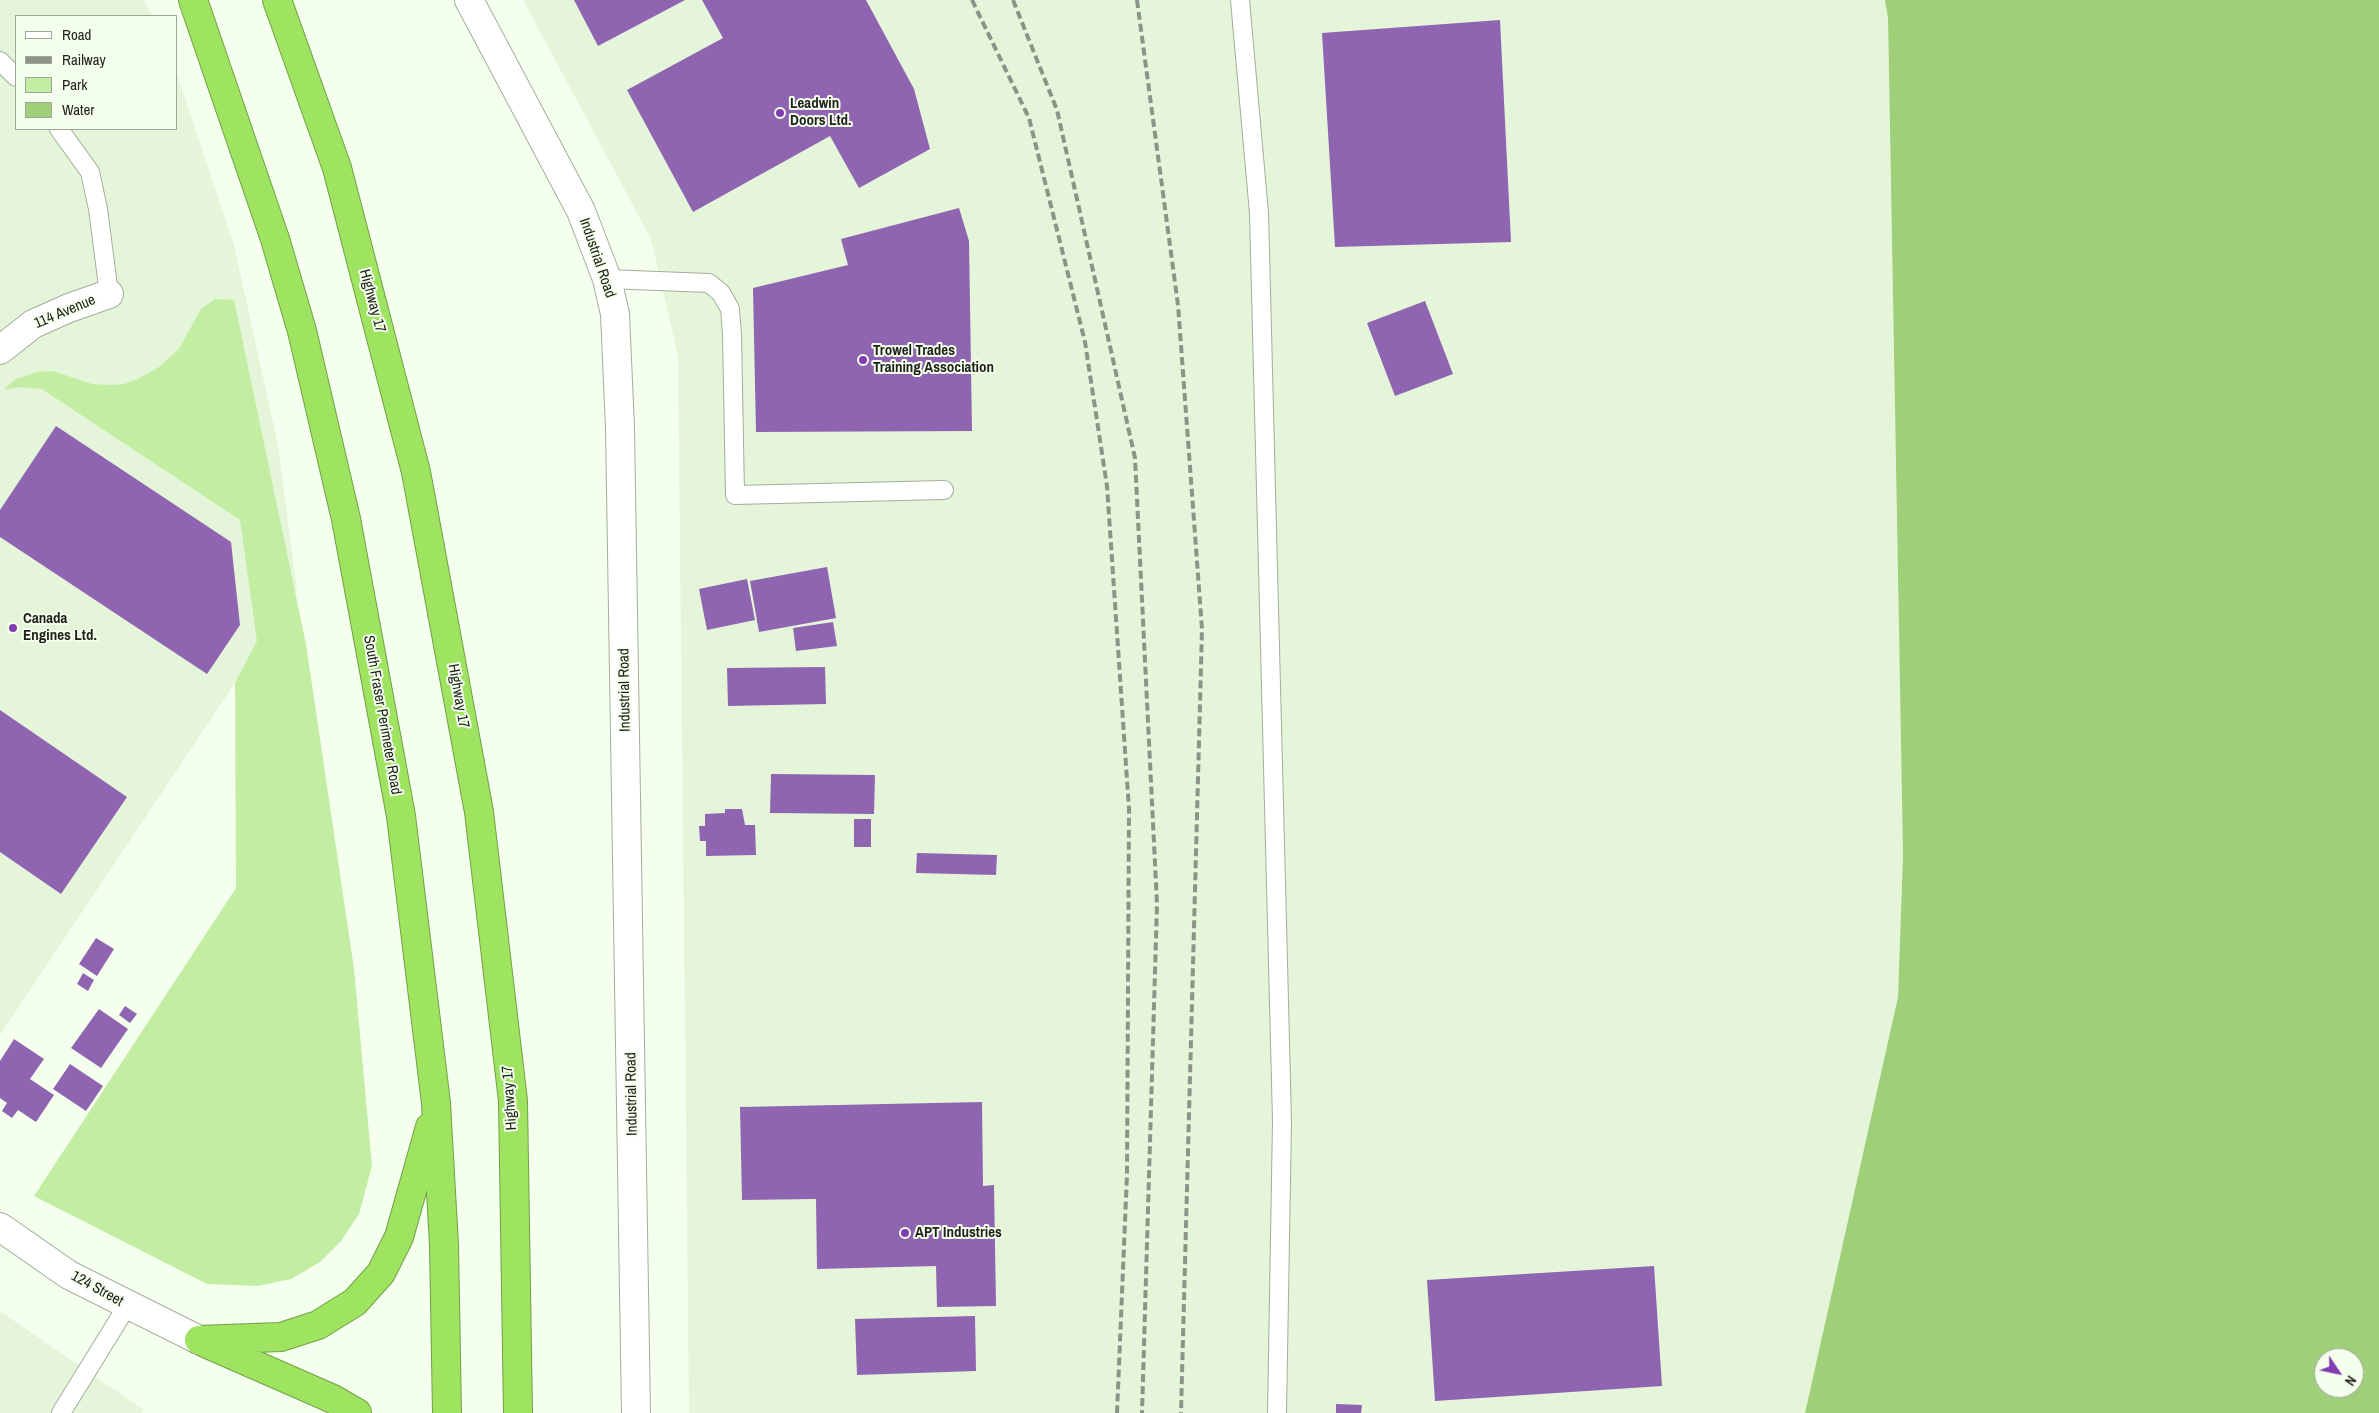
<!DOCTYPE html>
<style>
body{margin:0}
#map{position:relative;width:2379px;height:1413px;overflow:hidden;background:#f5ffee;font-family:"Archivo Narrow",sans-serif}
canvas{display:block}
.legend{position:absolute;left:15px;top:15px;width:162px;height:115px;box-sizing:border-box;background:#f5ffee;border:1px solid #9fa699;margin:0;padding:6px 9px;list-style:none;font-size:15px;color:#1d2119}
.legend li{display:flex;align-items:center;gap:10px;height:25px}
.legend b{width:25px;border:1px solid #9fa699}
.north{position:absolute;left:2314px;top:1348px;width:50px;height:50px;box-sizing:border-box;background:#f5ffee;border:1px solid #9fa699;border-radius:50%;rotate:124deg;font-size:14px;font-weight:700;line-height:20px;text-align:center;color:#1d2119}
.north::after{content:'';display:block;margin:auto;width:18px;height:22px;background:#823caf;clip-path:polygon(50% 0,100% 100%,50% 72%,0 100%)}
</style>
<div id="map">
<canvas width="2379" height="1413"></canvas>
<ul class="legend">
<li><b style="height:6px;background:#fff"></b>Road</li>
<li><b style="height:6px;background:#8c9387"></b>Railway</li>
<li><b style="height:14px;background:#c3eda2"></b>Park</li>
<li><b style="height:14px;background:#a0cf7a"></b>Water</li>
</ul>
<div class="north">N</div>
</div>
<script>
const ctx = document.querySelector('canvas').getContext('2d');
ctx.lineJoin = 'round';
function fillPath(path, color) { ctx.fillStyle = color; ctx.fill(path, 'evenodd'); }
const poly = rows => new Path2D(rows.map(r => 'M' + r).join(''));
function strokePath(path, color, width, dash) { ctx.strokeStyle = color; ctx.lineWidth = width; ctx.lineCap = dash ? 'butt' : 'round'; ctx.setLineDash(dash || []); ctx.stroke(path); }
function write(font, color, halo, rows, align = 'center') {
  ctx.font = font + ' "Archivo Narrow",sans-serif'; ctx.lineWidth = 4; ctx.setLineDash([]); ctx.textBaseline = 'middle'; ctx.strokeStyle = halo; ctx.fillStyle = color; for (const [text, x, y, turn = 0] of rows) {
    ctx.save(); ctx.translate(x, y); ctx.rotate((+turn || 0) * Math.PI / 180); ctx.textAlign = isNaN(turn) ? turn : align; if (halo) ctx.strokeText(text, 0, 0); ctx.fillText(text, 0, 0); ctx.restore();
  }
}
const built = poly([
 [0,0,144,0,152,16,16,16,16,129,176,129,176,71,234,245,278,445,297,590,0,1035],
 [523,0,1885,0,1888,18,1903,855,1898,997,1805,1413,689,1413,678,356,651,239],
 [0,1311,144,1410,141,1413,0,1413]
]);
const green = poly([
 [215,299,234,300,306,644,354,969,372,1166,359,1214,341,1241,320,1262,291,1279,258,1286,207,1284,34,1196,236,888,235,683,257,641,240,520,42,389,20,387,3,390,16,379,37,372,53,371,92,384,110,385,124,384,140,378,159,367,179,349,201,309]
]);
const water = poly([
 [1885,0,2379,0,2379,1413,1805,1413,1898,997,1903,855,1888,18],
 [2324,1358,2354,1358,2354,1388,2324,1388]
]);
const building = poly([
 [574,0,685,0,598,46],
 [702,0,866,0,914,89,930,149,859,188,830,136,693,212,627,90,723,38],
 [1500,20,1511,242,1335,247,1322,33],
 [959,208,969,241,972,431,756,432,753,288,848,265,841,239],
 [1425,301,1453,374,1395,396,1367,323],
 [56,426,231,542,240,625,207,674,0,537,0,510],
 [827,567,836,618,759,632,750,581],
 [747,579,755,620,707,630,699,589],
 [833,622,837,646,796,651,793,628],
 [825,667,826,704,728,706,727,668],
 [0,710,127,797,61,894,0,852],
 [771,774,875,775,874,814,770,813],
 [725,809,742,809,745,825,755,825,756,855,706,856,706,841,700,841,699,826,705,826,705,814,725,813],
 [854,819,871,819,871,847,854,847],
 [917,853,997,855,996,875,916,873],
 [96,938,114,949,97,976,79,964],
 [83,973,94,980,88,991,77,984],
 [125,1006,137,1014,130,1023,119,1015],
 [99,1009,128,1029,101,1068,71,1048],
 [14,1039,44,1059,30,1079,54,1095,36,1122,18,1110,12,1118,2,1111,7,1103,0,1098,0,1061],
 [70,1064,103,1086,86,1111,53,1089],
 [982,1102,983,1186,994,1185,996,1306,937,1307,936,1266,817,1269,816,1199,742,1200,740,1107],
 [1654,1266,1662,1386,1435,1401,1427,1280],
 [975,1316,976,1371,857,1375,855,1319],
 [1336,1404,1362,1405,1361,1413,1336,1413]
]);
const lane = poly([
 [1240,0,1259,213,1282,1121,1277,1413],
 [0,61,16,77],
 [59,129,90,172,98,209,109,294],
 [607,279,709,283,721,293,730,309,732,334,735,495,944,490],
 [61,1413,127,1306]
]);
const street = poly([
 [0,350,33,324,69,308,109,294],
 [0,1227,69,1275,199,1340]
]);
const secondary = poly([
 [469,0,581,211,607,279,615,314,620,428,636,1413]
]);
const highway = poly([
 [193,0,275,239,302,331,346,519,401,816,436,1103,444,1245,447,1413],
 [277,0,337,168,416,472,479,812,513,1101,518,1413],
 [199,1340,281,1337,318,1325,355,1302,381,1273,399,1237,430,1127],
 [205,1343,333,1399,357,1413]
]);
const rail = poly([
 [972,0,1029,118,1085,342,1107,486,1129,809,1127,1174,1117,1413],
 [1013,0,1057,110,1135,458,1157,904,1142,1413],
 [1137,0,1178,305,1202,629,1181,1413]
]);
const markers = [
 [780,113,5,"#823caf"],
 [863,360,5,"#823caf"],
 [13,628,5,"#823caf"],
 [905,1233,5,"#823caf"]
];
const poiNames = [
 ["Leadwin",790,104],
 ["Doors Ltd.",790,121],
 ["Trowel Trades",873,351],
 ["Training Association",873,368],
 ["Canada",23,619],
 ["Engines Ltd.",23,636],
 ["APT Industries",915,1233]
];
const streetNames = [
 ["Industrial Road",597,258,71],
 ["Highway 17",372,301,75],
 ["114 Avenue",65,312,-23],
 ["Industrial Road",625,690,-91],
 ["Highway 17",458,696,80],
 ["South Fraser Perimeter Road",382,715,80],
 ["Industrial Road",632,1094,-91],
 ["Highway 17",510,1098,-94],
 ["124 Street",97,1289,29]
];
fillPath(built, '#e5f5da');
fillPath(green, '#c3eda2');
fillPath(water, '#a0cf7a');
fillPath(building, '#8f64b1');
strokePath(lane, '#a3ae9b', 20);
strokePath(street, '#a3ae9b', 30);
strokePath(secondary, '#a3ae9b', 30);
strokePath(highway, '#72a047', 30);
strokePath(lane, '#fff', 18);
strokePath(street, '#fff', 28);
strokePath(secondary, '#fff', 28);
strokePath(highway, '#9fe460', 28);
strokePath(rail, '#8c9387', 4, [8, 4]);
for (const [x, y, r, color] of markers) { const dot = new Path2D(); dot.arc(x, y, r, 0, 2 * Math.PI); ctx.fillStyle = color; ctx.fill(dot); strokePath(dot, '#f5ffee', 2); }
write('bold 15px', '#1d2119', '#f5ffee', poiNames, 'left');
write('15px', '#1d2119', '#f5ffee', streetNames);
</script>
